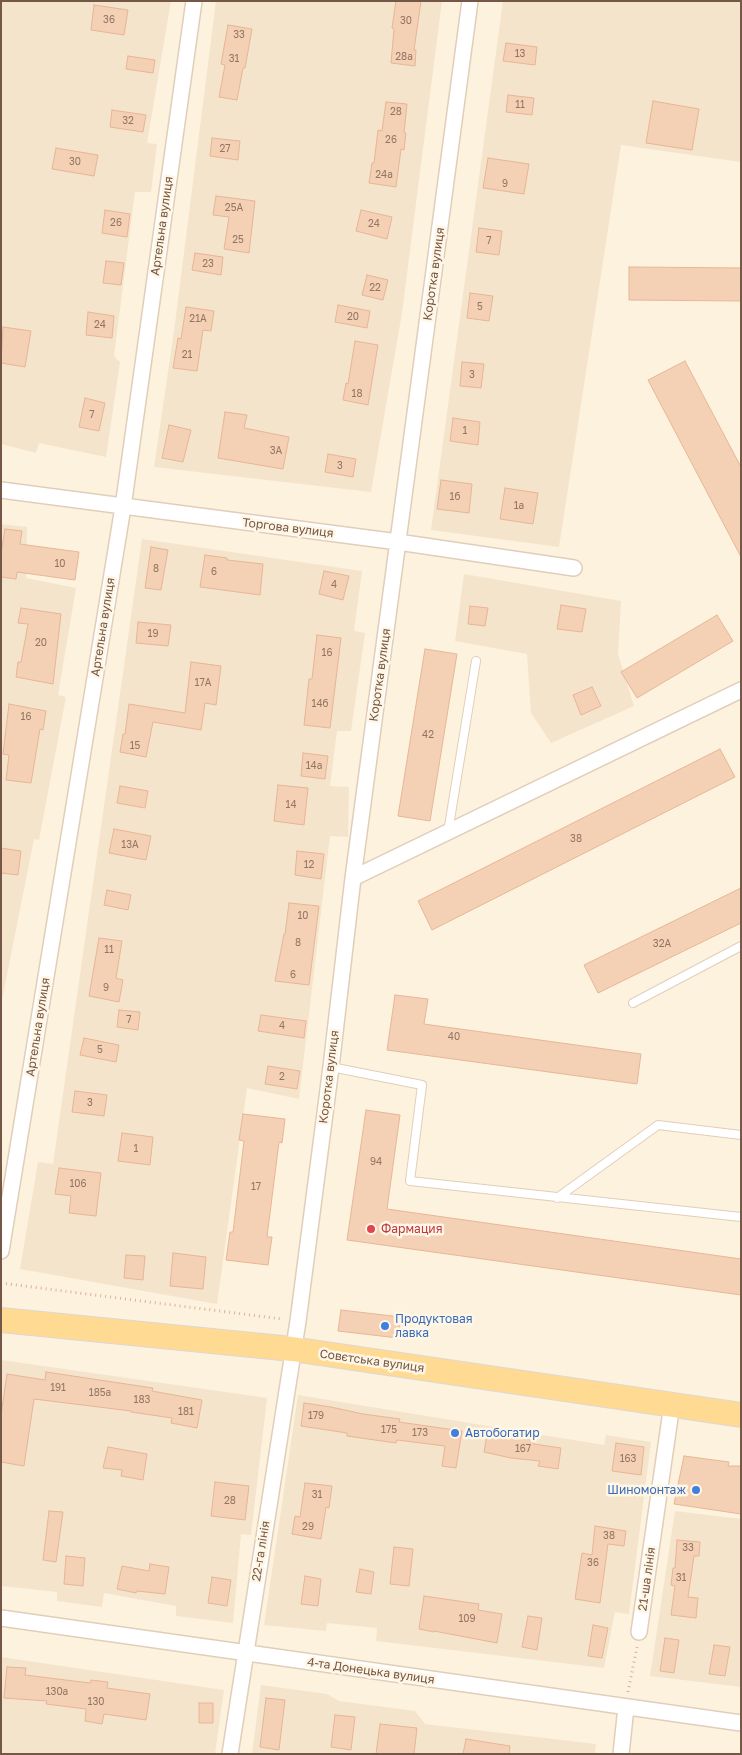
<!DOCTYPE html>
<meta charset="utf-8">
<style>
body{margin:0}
#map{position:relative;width:742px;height:1755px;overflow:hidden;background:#fdf2de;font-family:"Golos Text",sans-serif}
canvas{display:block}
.frame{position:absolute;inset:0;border:2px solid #745746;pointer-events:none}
</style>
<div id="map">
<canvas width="742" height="1755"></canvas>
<div class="frame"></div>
</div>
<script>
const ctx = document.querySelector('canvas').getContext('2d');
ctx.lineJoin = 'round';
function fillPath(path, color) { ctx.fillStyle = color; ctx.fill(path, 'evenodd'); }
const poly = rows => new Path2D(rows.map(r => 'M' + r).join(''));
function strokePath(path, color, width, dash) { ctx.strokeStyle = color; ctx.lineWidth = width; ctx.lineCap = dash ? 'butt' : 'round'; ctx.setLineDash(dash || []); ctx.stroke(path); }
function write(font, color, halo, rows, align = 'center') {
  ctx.font = font + ' "Golos Text",sans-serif'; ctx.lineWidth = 5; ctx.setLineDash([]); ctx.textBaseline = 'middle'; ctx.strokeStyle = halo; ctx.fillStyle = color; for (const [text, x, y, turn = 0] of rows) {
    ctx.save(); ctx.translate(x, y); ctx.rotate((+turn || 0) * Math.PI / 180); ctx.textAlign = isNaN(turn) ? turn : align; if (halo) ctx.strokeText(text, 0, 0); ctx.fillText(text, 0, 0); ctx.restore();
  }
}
const residential = poly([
 [1,1,171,1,147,143,157,144,151,192,135,192,114,356,120,362,106,457,39,443,36,453,1,444],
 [216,1,442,1,402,313,371,492,154,467,174,331],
 [503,1,741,1,741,162,621,145,559,547,431,530],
 [1,524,27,527,26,578,76,588,58,695,66,697,39,840,34,839,1,1005],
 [142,539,362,571,354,631,365,633,351,731,337,731,330,786,349,787,348,837,330,836,299,1099,247,1088,217,1304,20,1269,38,1162,53,1164],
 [464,574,621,601,618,654,634,706,551,743,531,713,527,654,455,641],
 [1,1360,267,1398,251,1535,241,1534,233,1623,176,1616,176,1606,104,1593,102,1607,57,1601,57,1592,1,1586],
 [298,1395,604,1445,606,1435,651,1442,629,1614,615,1612,604,1668,376,1641,377,1628,327,1623,326,1631,264,1625],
 [675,1511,741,1519,741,1687,650,1676],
 [1,1657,224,1690,215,1754,1,1754],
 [261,1685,327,1694,339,1701,415,1711,425,1724,596,1744,595,1754,252,1754]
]);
const building = poly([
 [396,1,421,1,414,50,416,50,415,66,391,63,394,29,392,28,396,1],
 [94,5,128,10,124,35,91,30,94,5],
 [228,25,252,29,245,68,243,68,237,100,219,97,225,65,221,64,228,25],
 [506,43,537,47,535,65,503,61,506,43],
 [128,56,155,60,153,73,126,69,128,56],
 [508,95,534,98,532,115,506,112,508,95],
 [653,101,699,109,692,150,646,143,653,101],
 [386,102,407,104,404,133,406,133,404,150,401,149,396,187,369,183,372,163,374,163,378,130,382,131,386,102],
 [112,110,146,115,143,132,110,127,112,110],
 [212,138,240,141,238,160,210,156,212,138],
 [56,148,98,155,94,176,52,169,56,148],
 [488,158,529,164,524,194,483,188,488,158],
 [216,196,255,201,249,253,224,249,229,217,213,215,216,196],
 [105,210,130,214,127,237,102,233,105,210],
 [361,210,392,217,387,239,356,231,361,210],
 [479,228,502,231,499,255,476,252,479,228],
 [195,253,223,257,221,275,192,270,195,253],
 [106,261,124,263,121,285,103,283,106,261],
 [629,267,741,268,741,301,629,300,629,267],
 [367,275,388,280,383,300,362,295,367,275],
 [470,293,493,296,489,321,467,318,470,293],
 [338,305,370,311,367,328,335,322,338,305],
 [186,307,214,311,211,331,203,330,197,371,173,368,178,338,181,339,186,307],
 [88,312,114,316,112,338,86,335,88,312],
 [3,327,31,331,25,367,1,363,3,327],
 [355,341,378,345,368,405,343,400,346,383,348,384,355,341],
 [685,361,741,467,741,557,648,380,685,361],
 [462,362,484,364,481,388,460,386,462,362],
 [85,398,105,403,99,431,79,427,85,398],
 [225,412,247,415,244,428,289,437,283,469,218,458,225,412],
 [453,418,480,422,478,445,450,441,453,418],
 [169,425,191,430,183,462,162,458,169,425],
 [328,454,356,459,353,477,325,472,328,454],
 [441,480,472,484,469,513,437,509,441,480],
 [505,488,538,493,533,524,500,519,505,488],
 [5,529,22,531,20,544,79,552,75,580,17,572,16,579,1,577,1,554,5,529],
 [151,547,168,550,161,590,145,588,151,547],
 [205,555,227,558,227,560,263,564,260,595,200,587,205,555],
 [324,571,349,576,343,600,319,594,324,571],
 [561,605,586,609,582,632,557,629,561,605],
 [470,606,488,608,485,626,468,624,470,606],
 [21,608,61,614,53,684,16,677,18,662,21,662,28,624,18,623,21,608],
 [717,615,733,641,637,698,621,672,717,615],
 [138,622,171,625,168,646,136,643,138,622],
 [317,635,341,638,330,728,304,725,309,679,312,679,317,635],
 [425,649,457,654,430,821,398,816,425,649],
 [191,662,221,666,216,705,205,703,201,730,153,722,146,757,120,752,123,734,125,734,129,704,185,713,191,662],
 [592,687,601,706,581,715,573,695,592,687],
 [9,704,46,711,43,730,40,729,31,783,6,780,9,755,3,754,9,704],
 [720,749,735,777,432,930,418,901,720,749],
 [303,753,328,756,325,779,301,776,303,753],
 [278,785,308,788,304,825,274,821,278,785],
 [120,786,148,791,145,808,117,803,120,786],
 [114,829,151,836,146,860,109,853,114,829],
 [1,848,21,851,18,875,1,873,1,848],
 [297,851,324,854,321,879,295,875,297,851],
 [741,888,741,923,598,993,584,965,741,888],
 [107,890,131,895,128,910,104,905,107,890],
 [289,903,319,906,309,985,275,981,284,934,285,934,289,903],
 [99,938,122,941,116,978,123,980,119,1002,89,996,99,938],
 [395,995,428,999,424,1024,641,1054,637,1084,387,1050,395,995],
 [119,1010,140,1012,138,1030,117,1027,119,1010],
 [261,1015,306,1021,304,1038,258,1031,261,1015],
 [84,1038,119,1045,116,1062,80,1055,84,1038],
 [268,1066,300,1071,297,1089,265,1084,268,1066],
 [75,1091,107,1095,104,1116,72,1112,75,1091],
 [366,1110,400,1115,387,1209,741,1259,741,1295,347,1240,366,1110],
 [243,1114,285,1119,282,1143,279,1142,267,1237,272,1237,268,1265,226,1260,230,1232,233,1232,244,1141,239,1140,243,1114],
 [122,1133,153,1137,150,1165,118,1161,122,1133],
 [59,1168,101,1173,96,1216,69,1213,71,1196,55,1194,59,1168],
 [173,1253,206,1257,203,1289,170,1286,173,1253],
 [126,1255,145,1256,143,1280,124,1278,126,1255],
 [341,1310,401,1317,398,1338,338,1331,341,1310],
 [46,1372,153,1388,152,1391,202,1400,197,1428,171,1423,172,1418,131,1412,131,1411,34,1399,24,1466,1,1462,1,1415,7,1374,45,1380,46,1372],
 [304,1403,331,1407,363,1414,400,1419,399,1422,462,1431,456,1468,442,1466,445,1446,397,1440,396,1443,347,1436,347,1433,301,1426,304,1403],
 [487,1435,534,1440,534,1444,561,1448,558,1469,538,1466,540,1461,511,1458,484,1452,487,1435],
 [616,1443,644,1447,641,1475,612,1471,616,1443],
 [108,1447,147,1454,143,1480,121,1476,122,1470,103,1468,108,1447],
 [684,1456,729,1462,728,1466,741,1466,741,1514,674,1504,684,1456],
 [215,1482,249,1486,245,1520,211,1516,215,1482],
 [305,1483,332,1486,329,1508,326,1507,321,1539,292,1534,295,1516,300,1517,305,1483],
 [49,1511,63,1512,56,1562,43,1560,49,1511],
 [595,1526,626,1531,624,1546,608,1544,600,1603,575,1599,582,1553,592,1555,595,1526],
 [677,1540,700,1542,699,1556,694,1556,688,1597,698,1598,696,1618,671,1615,675,1586,671,1585,673,1568,675,1568,677,1540],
 [394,1547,413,1549,409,1586,390,1584,394,1547],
 [66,1556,85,1558,83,1586,64,1584,66,1556],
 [150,1564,169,1567,165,1594,137,1591,136,1593,117,1589,122,1566,149,1571,150,1564],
 [360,1569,374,1572,371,1594,356,1592,360,1569],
 [305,1576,321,1579,318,1606,301,1604,305,1576],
 [212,1577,231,1580,227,1606,208,1603,212,1577],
 [424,1596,479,1604,478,1610,502,1614,497,1643,434,1631,434,1632,419,1629,424,1596],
 [528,1616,542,1618,537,1650,522,1647,528,1616],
 [593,1625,608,1628,602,1658,588,1656,593,1625],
 [665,1638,679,1640,674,1673,660,1671,665,1638],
 [714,1645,730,1647,725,1676,709,1674,714,1645],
 [7,1667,26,1668,25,1675,90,1683,91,1680,108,1682,107,1688,150,1694,146,1720,104,1714,102,1724,85,1721,86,1709,46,1704,47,1701,4,1698,7,1667],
 [266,1698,285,1700,279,1750,260,1747,266,1698],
 [199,1703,213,1703,213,1723,199,1723,199,1703],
 [335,1715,355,1717,351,1750,331,1747,335,1715],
 [380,1724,417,1728,414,1754,376,1754,380,1724],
 [466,1739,510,1746,509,1754,463,1754,466,1739]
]);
const path = poly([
 [1,1283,282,1319],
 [628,1692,637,1647]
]);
const service = poly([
 [448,832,476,661],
 [633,1003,741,946],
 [331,1067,422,1085,410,1181,741,1217],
 [557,1198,658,1125,741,1135]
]);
const minor = poly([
 [1,490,398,542,574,568],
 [353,878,741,690],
 [1,1251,123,507,194,1],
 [1,1618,741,1723],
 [639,1632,672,1404],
 [230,1754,298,1321,331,1067,353,878,470,1],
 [621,1754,626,1707]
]);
const primary = poly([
 [1,1320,292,1349,741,1415]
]);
const markers = [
 [371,1229,5,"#e0444e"],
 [385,1326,5,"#3f7fe0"],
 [455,1433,5,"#3f7fe0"],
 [696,1490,5,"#3f7fe0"]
];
const numberNames = [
 ["36",109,20],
 ["30",406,21],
 ["33",239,35],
 ["13",520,54],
 ["28а",404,57],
 ["31",234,59],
 ["11",520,105],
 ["28",396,112],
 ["32",128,121],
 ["26",391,140],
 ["27",225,149],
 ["30",75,162],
 ["24а",384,175],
 ["9",505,184],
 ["25А",234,208],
 ["26",116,223],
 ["24",374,224],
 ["25",238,240],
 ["7",489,241],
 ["23",208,264],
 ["22",375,288],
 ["5",480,307],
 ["20",353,317],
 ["21А",198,319],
 ["24",100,325],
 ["21",187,355],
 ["3",472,375],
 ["18",357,394],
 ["7",92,415],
 ["1",465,431],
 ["3А",276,451],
 ["3",340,466],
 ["1б",455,497],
 ["1а",519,506],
 ["10",60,564],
 ["8",156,569],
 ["6",214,572],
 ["4",334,585],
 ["19",153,634],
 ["20",41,643],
 ["16",327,653],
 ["17А",203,683],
 ["14б",320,704],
 ["16",26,717],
 ["42",428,735],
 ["15",135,746],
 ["14а",314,766],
 ["14",291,805],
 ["38",576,839],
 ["13А",130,845],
 ["12",309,865],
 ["10",303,916],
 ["8",298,943],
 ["32А",662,944],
 ["11",109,950],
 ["6",293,975],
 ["9",106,988],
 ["7",129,1020],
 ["4",282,1026],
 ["40",454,1037],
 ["5",100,1050],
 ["2",282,1077],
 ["3",90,1103],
 ["1",136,1149],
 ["94",376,1162],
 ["106",78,1184],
 ["17",256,1187],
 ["191",58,1388],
 ["185а",100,1393],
 ["183",142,1400],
 ["181",186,1412],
 ["179",316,1416],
 ["175",389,1430],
 ["173",420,1433],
 ["167",523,1449],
 ["163",628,1459],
 ["31",317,1495],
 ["28",230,1501],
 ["29",308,1527],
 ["38",609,1536],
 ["33",688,1548],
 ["36",593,1563],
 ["31",681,1578],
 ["109",467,1619],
 ["130а",57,1692],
 ["130",96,1702]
];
const streetNames = [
 ["Артельна вулиця",162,226,-82],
 ["Коротка вулиця",434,274,-82],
 ["Торгова вулиця",288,528,7],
 ["Артельна вулиця",103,627,-81],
 ["Коротка вулиця",380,675,-82],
 ["Артельна вулиця",38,1027,-81],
 ["Коротка вулиця",329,1077,-83],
 ["Совєтська вулиця",372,1361,8],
 ["22-га лінія",261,1551,-81],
 ["21-ша лінія",647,1579,-82],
 ["4-та Донецька вулиця",371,1671,8]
];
const healthNames = [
 ["Фармация",381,1229]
];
const shopNames = [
 ["Продуктовая",395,1319],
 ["лавка",395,1333],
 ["Автобогатир",465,1433],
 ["Шиномонтаж",686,1490,"right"]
];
fillPath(residential, '#f5e4cc');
fillPath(building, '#f4d0b5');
strokePath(building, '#e7b695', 1);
strokePath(service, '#e1ceba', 10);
strokePath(minor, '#e1ceba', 18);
strokePath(primary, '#ded7d3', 26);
strokePath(path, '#d8b399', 3, [1, 4]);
strokePath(service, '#fff', 8);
strokePath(minor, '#fff', 15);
strokePath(primary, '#ffda93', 24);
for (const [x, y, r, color] of markers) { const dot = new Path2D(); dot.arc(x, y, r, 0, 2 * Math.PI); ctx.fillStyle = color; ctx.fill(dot); strokePath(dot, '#fff6e5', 2); }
write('10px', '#947562', null, numberNames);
write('12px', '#745746', '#fff6e5', streetNames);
write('12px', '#be3a42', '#fff6e5', healthNames, 'left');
write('12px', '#366cbe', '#fff6e5', shopNames, 'left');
</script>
